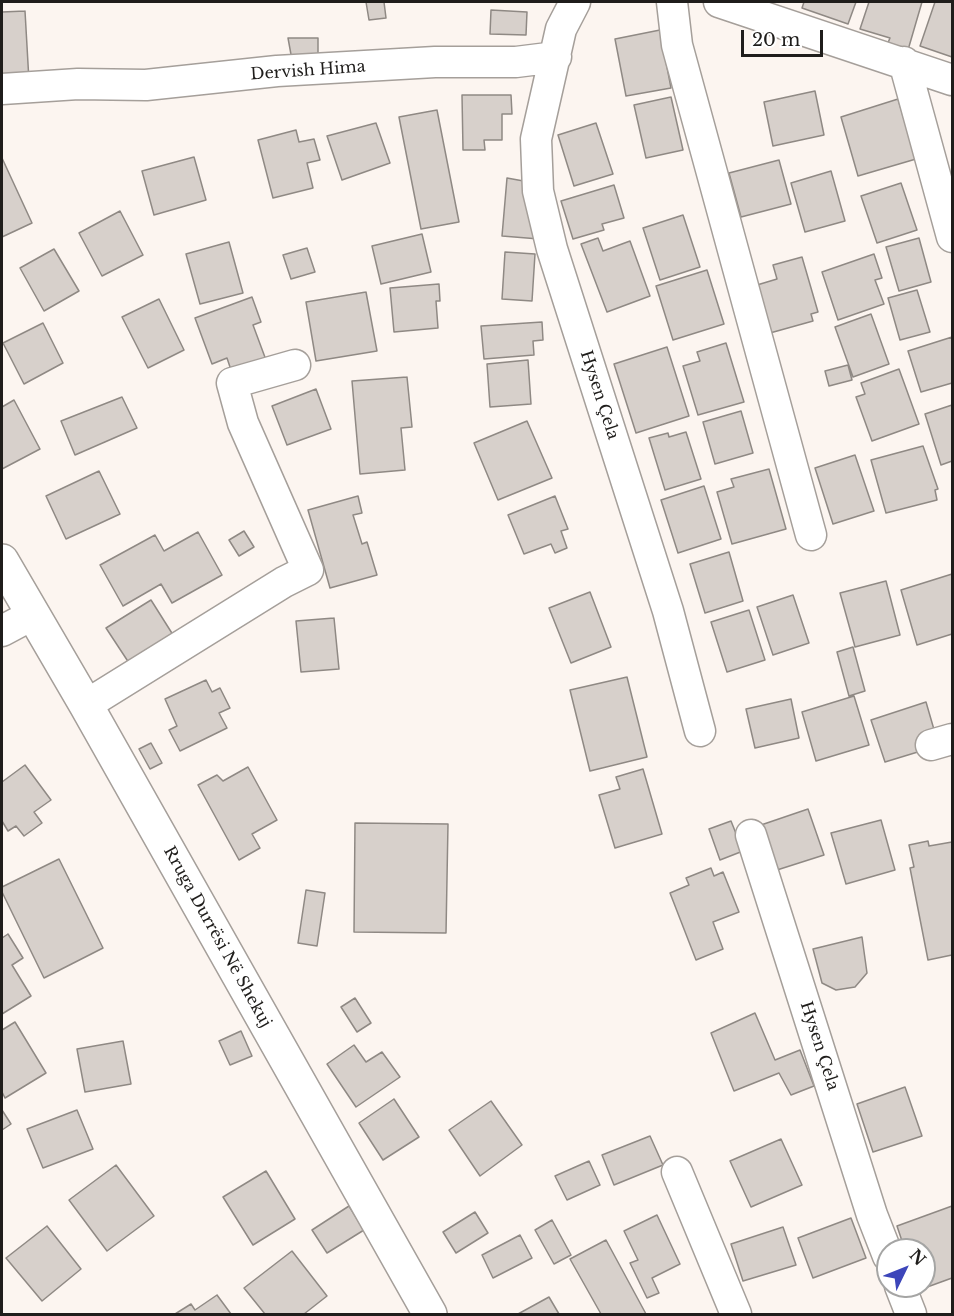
<!DOCTYPE html>
<meta charset="utf-8">
<style>
body{margin:0}
#map{position:relative;width:954px;height:1316px;overflow:hidden;background:#fcf5f0;font-family:"Libre Baskerville",serif}
canvas{display:block}
.frame{position:absolute;inset:0;border:3px solid #1f1d1b;pointer-events:none}
.north{position:absolute;left:876px;top:1238px;width:60px;height:60px;box-sizing:border-box;background:#fff;border:2px solid #a5a5a4;border-radius:50%;rotate:47deg;font-size:16px;font-weight:700;line-height:24px;text-align:center;color:#1f1d1b}
.north::after{content:'';display:block;margin:auto;width:21px;height:27px;background:#3d46ba;clip-path:polygon(50% 0,100% 100%,50% 72%,0 100%)}
.scale{position:absolute;left:741px;top:30px;width:82px;height:27px;box-sizing:border-box;border:3px solid #1f1d1b;border-top:0;padding-left:8px;font-size:18px;line-height:21px;white-space:nowrap;color:#1f1d1b;-webkit-text-stroke:4px #fff;paint-order:stroke}
</style>
<div id="map">
<canvas width="954" height="1316"></canvas>
<div class="frame"></div>
<div class="north">N</div>
<div class="scale">20 m</div>
</div>
<script>
const ctx = document.querySelector('canvas').getContext('2d');
ctx.lineJoin = 'round';
function fillPath(path, color) { ctx.fillStyle = color; ctx.fill(path, 'evenodd'); }
const poly = rows => new Path2D(rows.map(r => 'M' + r).join(''));
function strokePath(path, color, width, dash) { ctx.strokeStyle = color; ctx.lineWidth = width; ctx.lineCap = dash ? 'butt' : 'round'; ctx.setLineDash(dash || []); ctx.stroke(path); }
function write(font, color, halo, rows, align = 'center') {
  ctx.font = font + ' "Libre Baskerville",serif'; ctx.lineWidth = 5; ctx.setLineDash([]); ctx.textBaseline = 'middle'; ctx.strokeStyle = halo; ctx.fillStyle = color; for (const [text, x, y, turn = 0] of rows) {
    ctx.save(); ctx.translate(x, y); ctx.rotate((+turn || 0) * Math.PI / 180); ctx.textAlign = isNaN(turn) ? turn : align; if (halo) ctx.strokeText(text, 0, 0); ctx.fillText(text, 0, 0); ctx.restore();
  }
}
const building = poly([
 [366,2,384,2,386,18,369,20,366,2],
 [804,2,856,2,848,24,802,8,804,2],
 [869,2,922,2,908,50,887,45,890,38,860,29,869,2],
 [935,2,952,2,952,57,920,46,935,2],
 [491,10,527,12,526,35,490,34,491,10],
 [25,11,29,81,2,82,2,12,25,11],
 [660,30,671,88,626,96,615,39,660,30],
 [288,38,318,38,318,57,292,60,288,38],
 [815,91,824,135,773,146,764,102,815,91],
 [462,95,511,95,512,114,502,114,502,140,484,140,485,150,463,150,462,95],
 [671,97,683,150,646,158,634,105,671,97],
 [898,99,916,159,858,176,841,117,898,99],
 [437,110,459,222,421,229,399,117,437,110],
 [376,123,390,163,342,180,327,136,376,123],
 [596,123,613,174,574,186,558,135,596,123],
 [296,130,299,142,314,139,320,160,307,163,313,188,273,198,258,140,296,130],
 [194,157,206,200,154,215,142,171,194,157],
 [2,158,32,223,2,237,2,158],
 [779,160,791,204,741,217,729,173,779,160],
 [831,171,845,221,805,232,791,183,831,171],
 [507,178,529,182,539,239,502,236,507,178],
 [901,183,917,230,877,243,861,196,901,183],
 [614,185,624,218,602,224,604,230,573,239,561,201,614,185],
 [120,211,143,255,102,276,79,233,120,211],
 [683,215,700,267,660,280,643,228,683,215],
 [422,234,431,272,381,284,372,246,422,234],
 [598,238,603,251,630,241,650,296,607,312,581,244,598,238],
 [919,238,931,282,899,291,886,247,919,238],
 [229,242,243,293,200,304,186,254,229,242],
 [307,248,315,272,291,279,283,255,307,248],
 [54,249,79,291,44,311,20,268,54,249],
 [505,252,535,254,532,301,502,299,505,252],
 [874,254,882,278,875,280,884,304,838,320,822,272,874,254],
 [802,257,818,312,811,314,813,321,770,333,757,285,777,279,773,265,802,257],
 [707,270,724,324,673,340,656,286,707,270],
 [439,284,440,301,436,301,438,328,394,332,390,288,439,284],
 [917,290,930,332,900,340,888,298,917,290],
 [366,292,377,351,316,361,306,302,366,292],
 [252,297,261,322,253,325,266,360,232,373,227,358,212,364,195,318,252,297],
 [159,299,184,350,148,368,122,317,159,299],
 [871,314,889,364,853,377,835,327,871,314],
 [542,322,543,340,533,341,534,355,484,359,481,326,542,322],
 [43,323,63,363,24,384,3,343,43,323],
 [952,337,952,383,921,392,908,351,952,337],
 [726,343,744,402,698,415,683,366,700,361,697,352,726,343],
 [667,347,689,416,636,433,614,364,667,347],
 [528,360,531,404,490,407,487,364,528,360],
 [848,365,852,380,829,386,825,371,848,365],
 [899,369,919,424,872,441,856,397,865,394,861,383,899,369],
 [407,377,412,427,401,428,405,470,360,474,352,381,407,377],
 [316,389,331,429,287,445,272,406,316,389],
 [122,397,137,428,75,455,61,421,122,397],
 [14,400,40,449,2,469,2,407,14,400],
 [952,405,952,461,941,465,925,414,952,405],
 [741,411,753,453,715,464,703,422,741,411],
 [527,421,552,478,498,500,474,443,527,421],
 [686,432,701,479,665,490,649,438,668,433,669,437,686,432],
 [923,446,938,489,935,490,937,500,886,513,871,460,923,446],
 [855,455,874,511,833,524,815,468,855,455],
 [769,469,786,529,732,544,717,492,734,487,731,479,769,469],
 [99,471,120,514,66,539,46,496,99,471],
 [704,486,721,539,678,553,661,500,704,486],
 [358,496,362,513,353,515,362,544,367,542,377,575,330,588,308,510,358,496],
 [555,496,568,529,561,531,567,548,555,553,551,544,524,554,508,515,555,496],
 [244,531,254,547,239,556,229,540,244,531],
 [198,532,222,575,172,603,161,584,123,606,100,565,155,535,164,551,198,532],
 [729,552,743,601,705,613,690,564,729,552],
 [952,574,952,634,917,645,901,590,952,574],
 [886,581,900,635,855,647,840,593,886,581],
 [590,592,611,647,571,663,549,608,590,592],
 [793,595,809,643,773,655,757,607,793,595],
 [151,600,175,638,131,666,106,628,151,600],
 [749,610,765,660,727,672,711,622,749,610],
 [334,618,339,669,301,672,296,621,334,618],
 [853,647,865,691,849,696,837,652,853,647],
 [627,677,647,757,590,771,570,690,627,677],
 [206,680,212,692,220,688,230,708,219,713,227,728,180,751,169,730,177,726,165,699,206,680],
 [854,696,869,745,816,761,802,712,854,696],
 [791,699,799,738,755,748,746,709,791,699],
 [926,702,935,733,917,739,921,751,885,762,871,720,926,702],
 [151,743,162,763,150,769,139,749,151,743],
 [25,765,51,800,34,812,42,823,24,836,16,826,8,831,2,821,2,782,25,765],
 [248,767,277,820,252,834,260,848,239,860,198,785,217,775,223,781,248,767],
 [643,769,662,834,615,848,599,795,620,789,616,777,643,769],
 [808,809,824,855,777,870,761,825,808,809],
 [881,820,895,870,846,884,831,833,881,820],
 [731,821,743,851,720,860,709,829,731,821],
 [355,823,448,824,446,933,354,932,355,823],
 [928,841,929,846,952,842,952,955,928,960,910,868,914,867,909,845,928,841],
 [59,859,103,948,44,978,2,892,2,887,59,859],
 [711,868,714,876,723,872,739,912,713,922,723,949,696,960,670,893,689,885,686,878,711,868],
 [306,890,325,893,317,946,298,943,306,890],
 [8,934,23,958,12,965,31,996,2,1014,2,938,8,934],
 [862,937,867,973,855,987,836,990,822,983,813,949,862,937],
 [355,998,371,1023,357,1032,341,1007,355,998],
 [755,1013,775,1060,800,1050,814,1086,791,1095,779,1073,734,1091,711,1033,755,1013],
 [15,1022,46,1073,5,1098,2,1092,2,1030,15,1022],
 [241,1031,252,1056,230,1065,219,1041,241,1031],
 [123,1041,131,1084,85,1092,77,1049,123,1041],
 [354,1045,366,1062,382,1052,400,1077,356,1107,327,1064,354,1045],
 [905,1087,922,1136,873,1152,857,1104,905,1087],
 [394,1099,419,1137,383,1160,359,1123,394,1099],
 [491,1101,522,1145,480,1176,449,1130,491,1101],
 [2,1110,11,1124,2,1130,2,1110],
 [77,1110,93,1149,43,1168,27,1129,77,1110],
 [650,1136,663,1165,614,1185,602,1155,650,1136],
 [781,1139,802,1185,751,1207,730,1161,781,1139],
 [589,1161,600,1185,567,1200,555,1176,589,1161],
 [116,1165,154,1216,107,1251,69,1200,116,1165],
 [266,1171,295,1219,253,1245,223,1197,266,1171],
 [349,1206,364,1230,327,1253,312,1230,349,1206],
 [952,1206,952,1278,919,1290,918,1286,924,1286,924,1250,905,1250,897,1226,952,1206],
 [475,1212,488,1233,456,1253,443,1232,475,1212],
 [657,1215,680,1264,652,1278,659,1293,647,1298,630,1263,638,1260,624,1231,657,1215],
 [851,1218,866,1258,813,1278,798,1238,851,1218],
 [552,1220,571,1255,554,1264,535,1230,552,1220],
 [47,1226,81,1269,42,1301,6,1258,47,1226],
 [783,1227,796,1265,743,1281,731,1244,783,1227],
 [520,1235,532,1258,493,1278,482,1255,520,1235],
 [606,1240,646,1314,601,1314,570,1259,606,1240],
 [292,1251,327,1296,304,1314,265,1314,244,1288,292,1251],
 [217,1295,231,1314,175,1314,191,1304,195,1310,217,1295],
 [549,1297,559,1314,518,1314,549,1297]
]);
const minor = poly([
 [575,2,561,29,536,139,538,191,552,249,668,611,700,731],
 [672,2,677,45,811,535],
 [719,2,952,80],
 [904,62,952,237],
 [2,89,78,84,146,85,277,71,435,62,516,62,556,57],
 [2,631,32,615],
 [86,705,284,582,308,570,243,423,232,383,295,365],
 [931,745,952,739],
 [751,835,872,1215,888,1256],
 [677,1172,736,1314],
 [900,1286,911,1314]
]);
const tertiary = poly([
 [2,561,86,705,430,1314]
]);
const streetNames = [
 ["Dervish Hima",308,71,-4],
 ["Hysen Çela",599,395,72],
 ["Rruga Durrësi Në Shekuj",217,937,61],
 ["Hysen Çela",819,1046,72]
];
fillPath(building, '#d7d0cb');
strokePath(building, '#8f8984', 1.5);
strokePath(minor, '#a59f9a', 33);
strokePath(tertiary, '#a59f9a', 36);
strokePath(minor, '#fff', 30);
strokePath(tertiary, '#fff', 33);
write('16px', '#1f1d1b', '#fff', streetNames);
</script>
